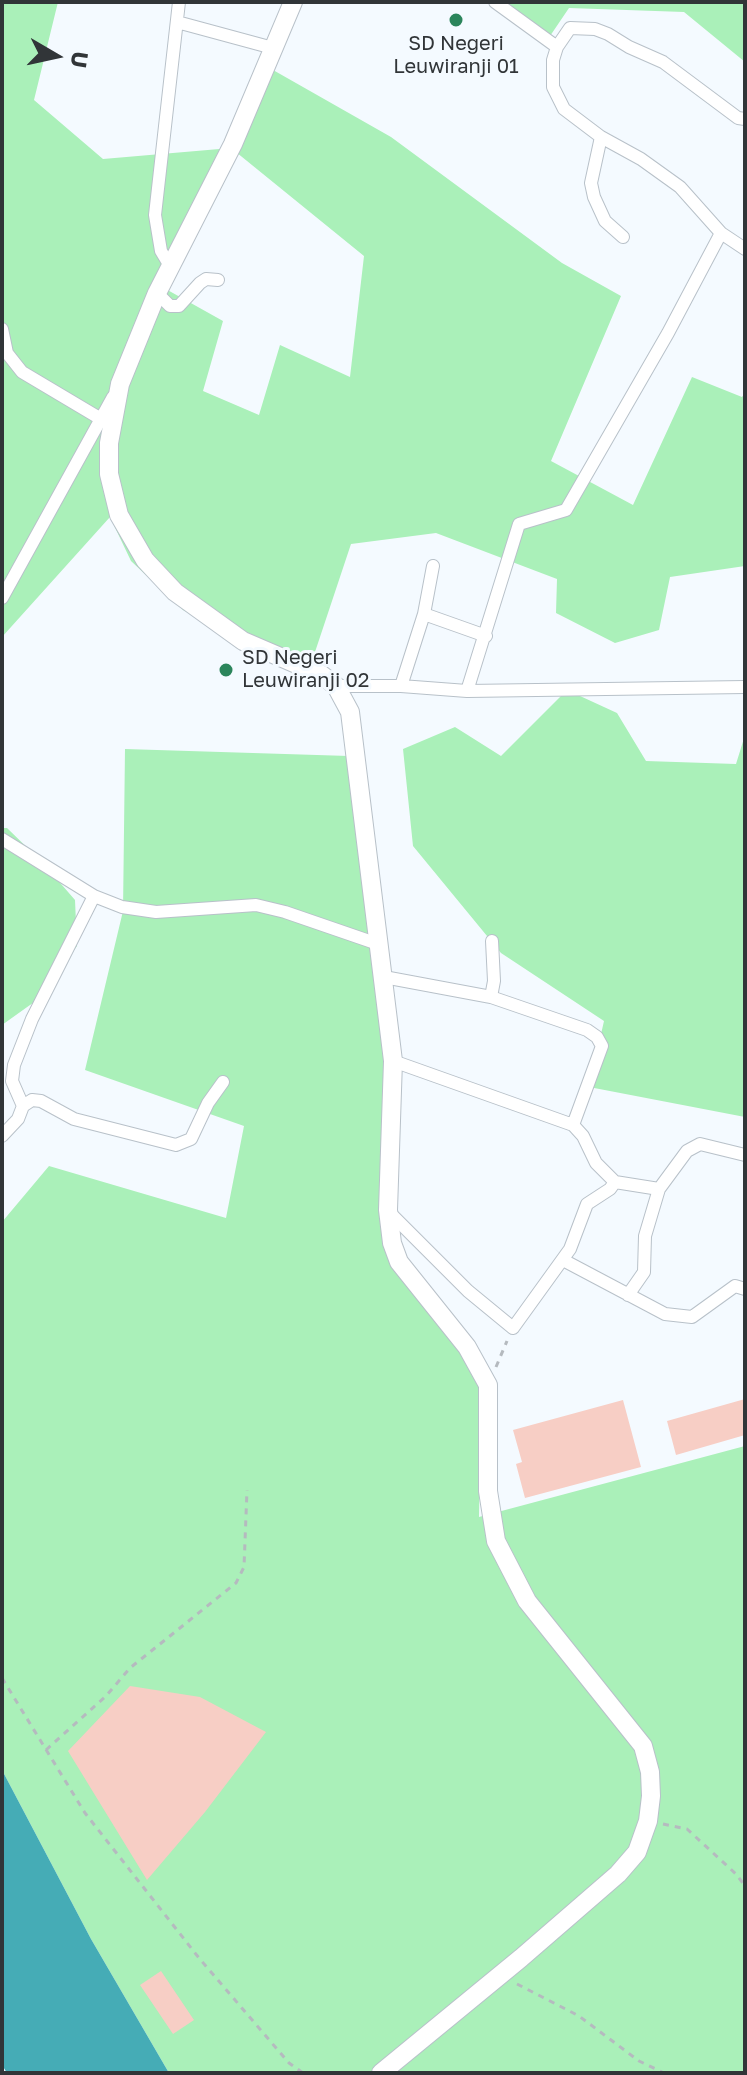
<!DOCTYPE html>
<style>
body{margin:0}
#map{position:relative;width:747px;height:2075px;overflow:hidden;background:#f4faff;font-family:"Golos Text",sans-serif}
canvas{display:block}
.frame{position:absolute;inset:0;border:4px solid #313538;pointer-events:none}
.north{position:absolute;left:16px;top:16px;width:80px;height:80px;-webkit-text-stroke:6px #f4faff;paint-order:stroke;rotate:99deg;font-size:22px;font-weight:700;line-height:32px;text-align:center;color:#313538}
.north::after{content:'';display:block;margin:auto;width:28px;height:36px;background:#313538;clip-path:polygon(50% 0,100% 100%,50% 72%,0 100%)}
</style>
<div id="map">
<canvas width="747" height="2075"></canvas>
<div class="frame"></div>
<div class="north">U</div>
</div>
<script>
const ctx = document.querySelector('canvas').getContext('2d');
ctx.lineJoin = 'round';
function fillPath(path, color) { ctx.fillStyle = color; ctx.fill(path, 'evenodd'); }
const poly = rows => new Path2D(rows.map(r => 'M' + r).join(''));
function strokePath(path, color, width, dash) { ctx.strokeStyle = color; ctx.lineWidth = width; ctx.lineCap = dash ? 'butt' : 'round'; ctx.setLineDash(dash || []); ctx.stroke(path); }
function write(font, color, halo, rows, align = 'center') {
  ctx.font = font + ' "Golos Text",sans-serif'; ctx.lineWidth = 6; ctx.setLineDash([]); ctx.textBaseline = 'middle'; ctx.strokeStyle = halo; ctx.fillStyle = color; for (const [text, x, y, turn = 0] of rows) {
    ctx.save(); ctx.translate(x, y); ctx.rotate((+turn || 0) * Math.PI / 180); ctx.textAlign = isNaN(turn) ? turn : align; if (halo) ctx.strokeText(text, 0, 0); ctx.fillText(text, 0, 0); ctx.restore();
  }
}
const green = poly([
 [2,2,58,2,34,100,103,159,231,148,266,66,391,137,562,263,621,296,551,461,633,505,692,377,742,397,745,393,745,566,670,577,659,630,615,643,556,613,557,579,436,533,351,544,308,673,183,610,131,561,110,517,2,637],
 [231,148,364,256,350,377,280,345,259,415,203,391,223,321,155,283],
 [495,2,745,2,745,62,684,12,569,8,548,39],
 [567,690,617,713,646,761,736,764,745,735,745,1117,589,1087,604,1021,501,953,413,846,403,749,455,727,501,756],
 [125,749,349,756,386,1034,388,1238,466,1336,481,1394,479,1517,745,1446,745,2073,169,2073,91,1939,2,1770,2,1222,49,1166,226,1218,244,1126,85,1070,123,911],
 [2,828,7,828,42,862,75,900,77,946,37,1000,2,1025]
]);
const water = poly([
 [2,1770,91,1939,169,2073,7,2073,2,2065]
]);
const building = poly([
 [745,1399,745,1435,676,1455,667,1421],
 [623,1400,641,1467,525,1498,516,1464,522,1462,513,1430],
 [130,1686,200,1697,266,1732,205,1812,147,1880,68,1751],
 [161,1971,194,2020,173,2034,140,1985]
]);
const path = poly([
 [496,1367,507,1341],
 [2,1678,85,1813,199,1958,289,2063,303,2073],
 [46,1750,106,1696,130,1668,236,1583,244,1567,247,1490],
 [663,1824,687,1829,736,1874,745,1886],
 [517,1984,579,2016,639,2061,664,2073]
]);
const street = poly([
 [495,2,557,47],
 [177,22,273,48],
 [745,119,738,118,663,62,629,47,608,34,595,29,570,28,557,47,553,60,553,87,564,109,601,137,641,159,680,187,721,233,745,249],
 [601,137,591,183,594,197,605,221,623,237],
 [170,266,161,251,155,215,179,2],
 [157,293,170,306,179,306,200,283,206,279,218,280],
 [2,329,7,353,22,372,101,419],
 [2,598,113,397],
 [424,614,486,636],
 [336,686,401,686,467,691,745,687],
 [401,686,424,614,433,566],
 [467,691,519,524,566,510,668,333,721,233],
 [2,839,94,896,122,907,156,912,256,905,285,912,378,944],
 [384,977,491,997,494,981,492,941],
 [491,997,587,1030,597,1037,602,1046,573,1125],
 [393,1061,573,1125,583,1136,596,1163,615,1182,659,1189,687,1151,700,1144,745,1155],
 [23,1106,12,1081,14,1065,32,1019,94,896],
 [2,1136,18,1119,23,1106,32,1100,41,1101,74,1119,176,1145,191,1139,208,1103,223,1082],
 [388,1211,468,1291,513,1328,570,1249,587,1204,610,1189,615,1182],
 [563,1260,665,1314,692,1317,735,1286,745,1289],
 [628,1295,644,1272,645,1236,659,1189]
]);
const secondary = poly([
 [293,2,233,144,157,293,120,384,109,443,109,474,119,515,145,560,175,592,243,641,322,675,336,686,350,712,393,1061,388,1210,392,1243,399,1262,467,1347,488,1385,488,1491,496,1541,527,1601,643,1746,650,1772,651,1796,648,1821,637,1852,618,1874,521,1958,381,2073]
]);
const markers = [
 [456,20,8,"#2b855b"],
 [226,670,8,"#2b855b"]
];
const poiNames = [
 ["SD Negeri",456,44],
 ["Leuwiranji 01",456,67],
 ["SD Negeri",242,658,"left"],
 ["Leuwiranji 02",242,681,"left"]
];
fillPath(green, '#aaf0b9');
fillPath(water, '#45acb6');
fillPath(building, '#f7cec5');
strokePath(street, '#b8c1c9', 14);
strokePath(secondary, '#b8c1c9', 20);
strokePath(path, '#b5babf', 3, [6, 6]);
strokePath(street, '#fff', 12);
strokePath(secondary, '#fff', 18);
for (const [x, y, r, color] of markers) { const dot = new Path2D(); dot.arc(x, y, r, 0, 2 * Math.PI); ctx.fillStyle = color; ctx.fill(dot); strokePath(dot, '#f4faff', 3); }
write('20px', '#313538', '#f4faff', poiNames);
</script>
